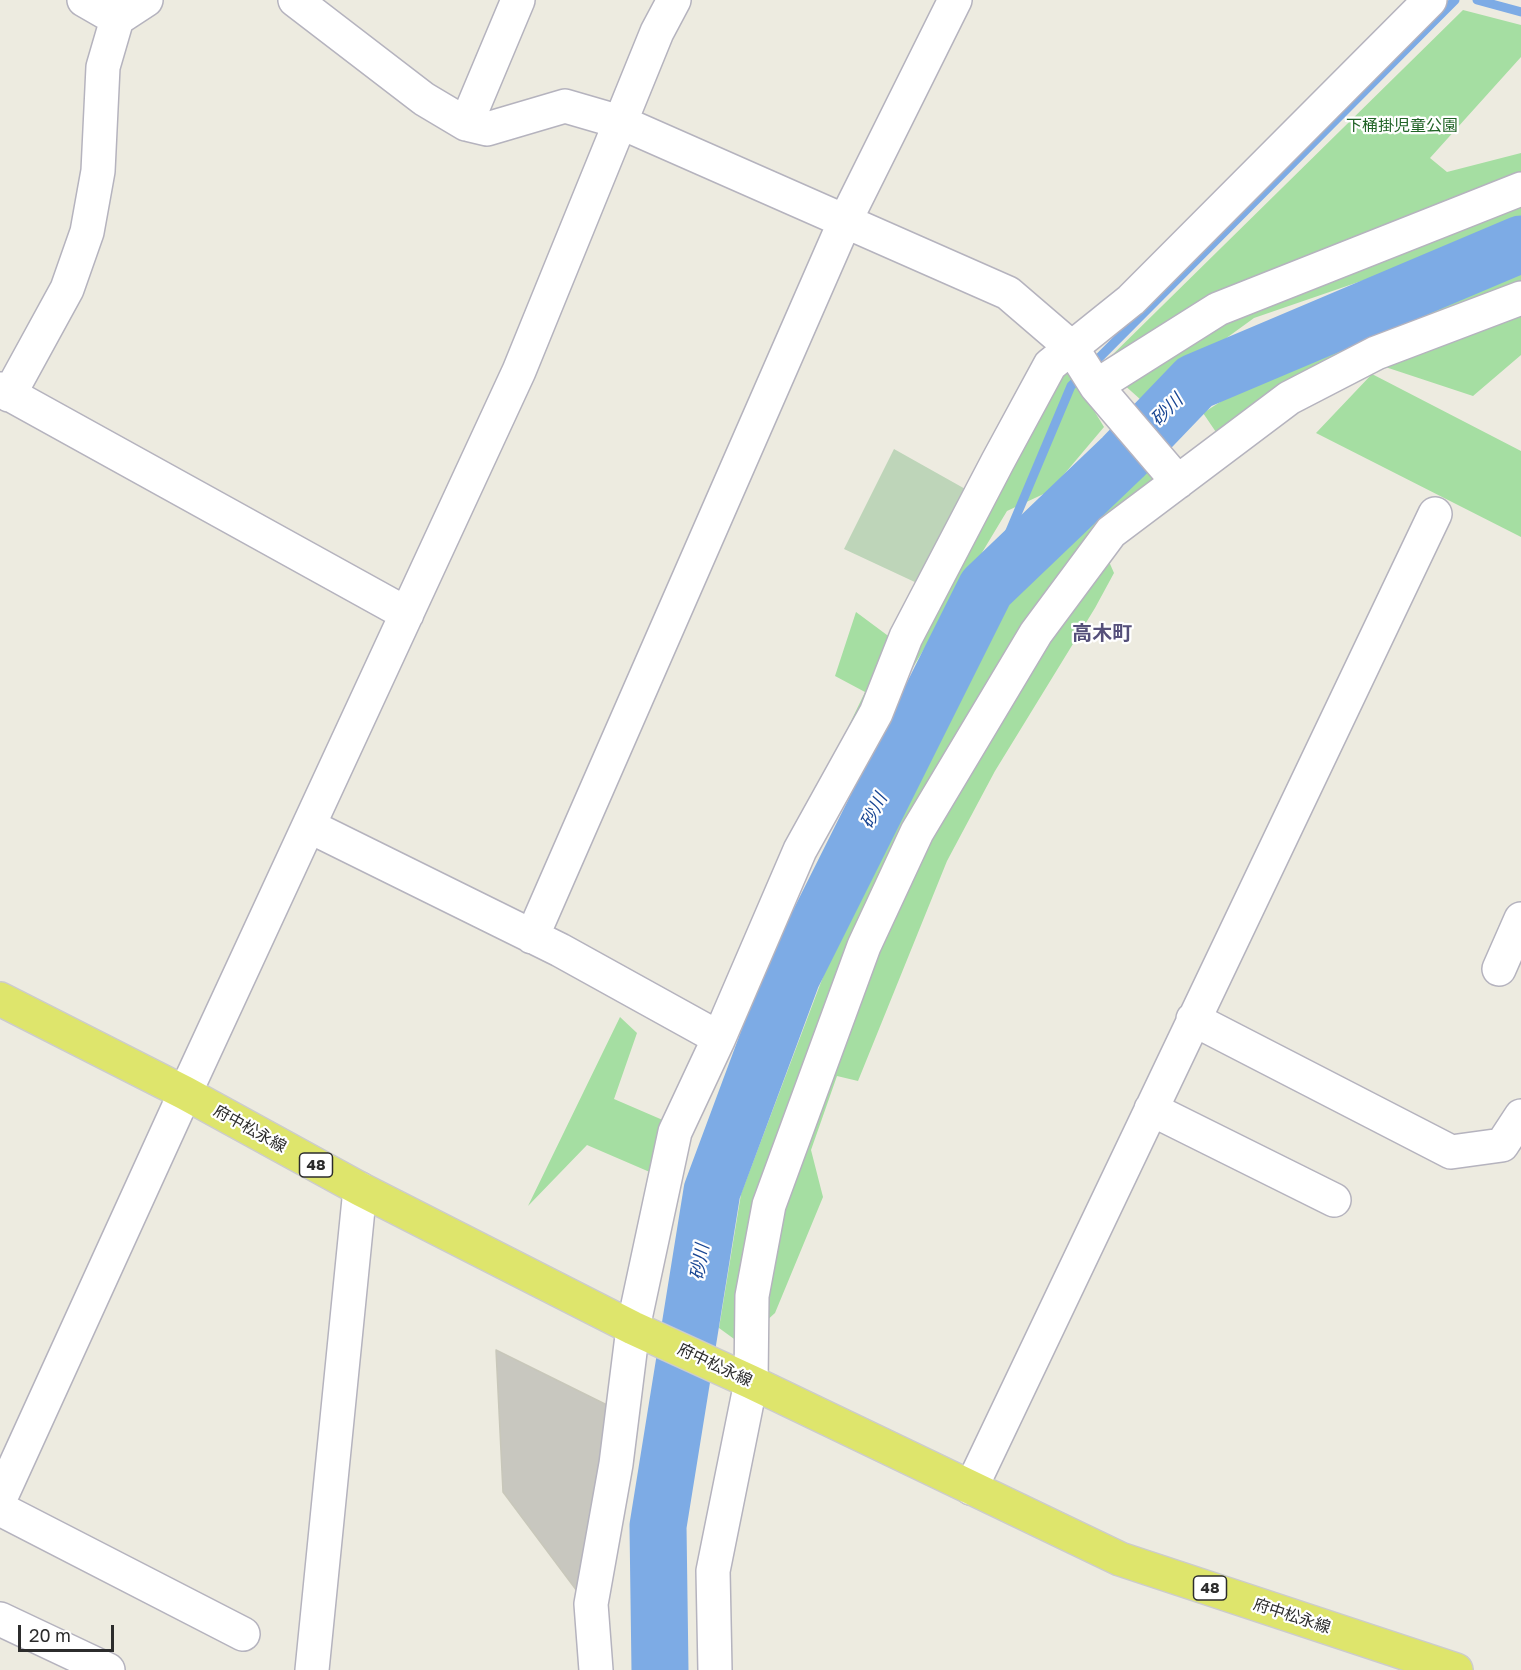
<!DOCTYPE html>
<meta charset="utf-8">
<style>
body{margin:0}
#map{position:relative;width:1521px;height:1670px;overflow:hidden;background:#edebe0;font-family:"Golos Text",sans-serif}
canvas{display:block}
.scale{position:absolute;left:18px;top:1625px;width:96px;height:27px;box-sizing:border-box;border:3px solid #2c2c2c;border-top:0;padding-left:8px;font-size:18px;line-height:21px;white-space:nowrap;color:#2c2c2c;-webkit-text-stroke:4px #fff;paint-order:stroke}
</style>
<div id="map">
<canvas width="1521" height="1670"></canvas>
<div class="scale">20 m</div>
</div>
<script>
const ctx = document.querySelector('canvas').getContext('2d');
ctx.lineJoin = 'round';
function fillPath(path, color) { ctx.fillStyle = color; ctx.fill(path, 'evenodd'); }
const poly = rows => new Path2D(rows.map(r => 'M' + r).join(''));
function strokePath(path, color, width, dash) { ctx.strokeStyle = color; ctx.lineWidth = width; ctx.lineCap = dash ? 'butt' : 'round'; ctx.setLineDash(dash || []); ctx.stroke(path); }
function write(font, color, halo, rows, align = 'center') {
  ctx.font = font + ' "Golos Text","Noto Sans JP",sans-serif'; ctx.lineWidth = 4.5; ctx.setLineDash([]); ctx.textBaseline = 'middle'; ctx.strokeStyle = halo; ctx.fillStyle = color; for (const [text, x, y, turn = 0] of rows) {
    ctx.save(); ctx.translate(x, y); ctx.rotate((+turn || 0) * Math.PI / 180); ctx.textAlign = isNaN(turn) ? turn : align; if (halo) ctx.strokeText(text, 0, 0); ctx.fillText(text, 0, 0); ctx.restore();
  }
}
const green = poly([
 [1463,10,1521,25,1521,57,1430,158,1447,172,1521,153,1521,226,1254,318,1141,400,1102,365],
 [1521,263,1521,355,1473,396,1349,355,1218,435,1203,413,1256,379,1403,312],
 [1065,363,1104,427,1050,491,1007,511,897,694,914,641],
 [1372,374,1521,451,1521,537,1316,433],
 [1136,459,1159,484,1107,557,1114,573,1095,608,995,771,947,861,858,1081,837,1076,811,1150,823,1197,775,1313,741,1344,719,1328,741,1194,832,953,951,716,1000,589],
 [856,612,891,638,866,717,820,786,865,692,835,676],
 [620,1017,637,1033,614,1099,665,1121,652,1173,587,1145,528,1206]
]);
const cemetery = poly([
 [894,449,967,490,919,584,844,549]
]);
const stream = poly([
 [1477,0,1521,12],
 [986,588,1071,386,1455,0]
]);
const river = poly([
 [660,1670,658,1526,712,1191,792,976,986,588,1123,457,1195,382,1521,244]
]);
const building = poly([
 [496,1350,609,1406,577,1591,503,1492,496,1350]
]);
const street = poly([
 [84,0,117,19],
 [295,0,424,99,466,124,487,129,565,106,620,122,1008,293,1072,348,1096,386,1178,482],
 [466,124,518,0],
 [1096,386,1218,309,1521,189],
 [0,389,407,614],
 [9,395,67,289,87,232,98,171,103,67,117,19,146,0],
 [309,826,560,950,719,1038],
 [532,937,845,221,955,0],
 [1499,969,1521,919],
 [1193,1019,1451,1152,1502,1145,1521,1116],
 [1151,1109,1334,1200],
 [971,1488,1435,514],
 [0,1499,185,1093,519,371,657,32,674,0],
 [0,1509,243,1634],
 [0,1619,108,1670],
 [312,1670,360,1189],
 [596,1670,591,1604,616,1464,633,1328,675,1132,719,1038,800,850,876,713,906,637,998,461,1050,365,1131,300,1430,0],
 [715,1670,713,1571,751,1382,752,1296,769,1205,864,946,917,832,1036,633,1111,532,1289,398,1376,353,1521,298]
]);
const primary = poly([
 [0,999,185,1093,360,1189,633,1328,751,1382,1120,1559,1456,1670]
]);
const shields = [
 [316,1165,33],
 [1210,1588,33]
];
const shieldNames = [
 ["48",316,1165],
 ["48",1210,1588]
];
const parkNames = [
 ["下桶掛児童公園",1402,126]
];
const streetNames = [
 ["府中松永線",250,1129,29],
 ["府中松永線",715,1365,25],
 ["府中松永線",1292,1616,18]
];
const waterNames = [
 ["砂川",1167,410,-45],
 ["砂川",874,811,-63],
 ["砂川",700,1262,-81]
];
const quarterNames = [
 ["高木町",1102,634]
];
fillPath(green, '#a5dea2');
fillPath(cemetery, '#bed5b9');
strokePath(stream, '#7dabe5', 9);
strokePath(river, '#7dabe5', 57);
fillPath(building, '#c8c7bf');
strokePath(building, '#c8c7ba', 1.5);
strokePath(street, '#b5b3be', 36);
strokePath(primary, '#ccc', 36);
strokePath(street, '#fff', 33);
strokePath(primary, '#dee56c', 33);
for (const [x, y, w] of shields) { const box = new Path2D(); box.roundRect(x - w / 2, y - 12, w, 24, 4.5); ctx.fillStyle = '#fff'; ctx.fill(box); strokePath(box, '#2c2c2c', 1.5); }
write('bold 15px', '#2c2c2c', null, shieldNames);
write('16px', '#216427', '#fff', parkNames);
write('16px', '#2c2c2c', '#fff', streetNames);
write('italic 18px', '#194693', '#fff', waterNames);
write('bold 20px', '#55507a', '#fff', quarterNames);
</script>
